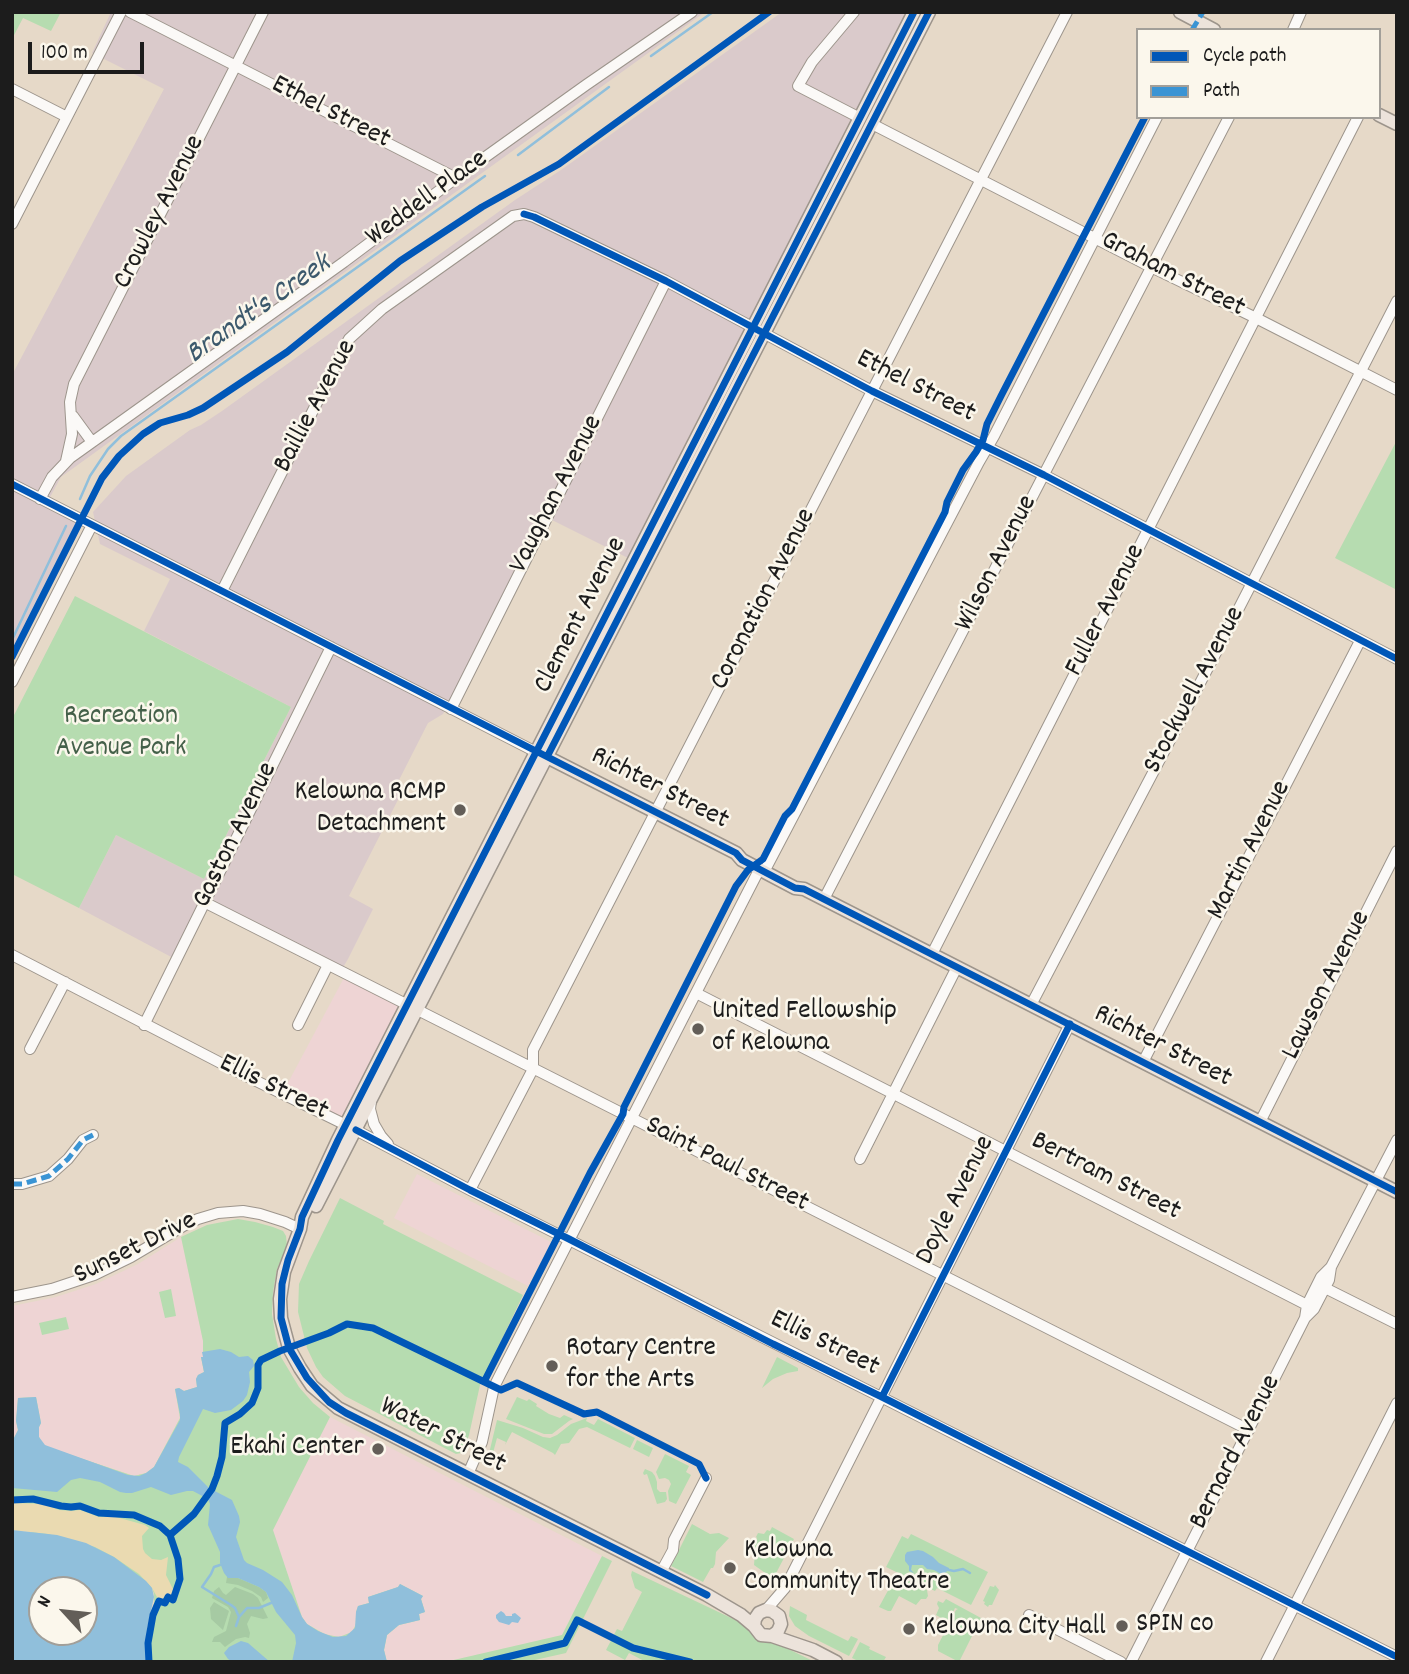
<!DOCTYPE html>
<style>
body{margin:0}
#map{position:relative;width:1409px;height:1674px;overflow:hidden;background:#e6d9c8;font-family:Dekko,sans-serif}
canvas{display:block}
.frame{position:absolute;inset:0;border:14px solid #1c1c1c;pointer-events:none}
.legend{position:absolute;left:1136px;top:28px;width:245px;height:91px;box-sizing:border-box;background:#fbf7ec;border:2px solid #a29f99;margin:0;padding:9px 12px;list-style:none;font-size:21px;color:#1c1c1c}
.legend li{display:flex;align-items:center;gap:14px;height:35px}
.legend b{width:35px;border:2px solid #a29f99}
.north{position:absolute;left:28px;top:1576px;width:70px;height:70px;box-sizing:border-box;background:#fbf7ec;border:2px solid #a29f99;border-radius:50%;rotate:297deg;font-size:19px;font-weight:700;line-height:28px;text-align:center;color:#1c1c1c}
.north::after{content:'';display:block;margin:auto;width:24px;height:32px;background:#635e58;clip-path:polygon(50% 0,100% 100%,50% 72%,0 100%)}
.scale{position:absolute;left:28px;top:42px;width:116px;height:32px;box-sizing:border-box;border:4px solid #1c1c1c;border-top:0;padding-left:9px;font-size:21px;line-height:24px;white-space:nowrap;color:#1c1c1c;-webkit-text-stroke:5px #fbf7ec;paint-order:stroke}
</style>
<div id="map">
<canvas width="1409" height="1674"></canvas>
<div class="frame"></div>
<ul class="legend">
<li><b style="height:9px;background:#0057b8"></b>Cycle path</li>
<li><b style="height:9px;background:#3a94d4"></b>Path</li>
</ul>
<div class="north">N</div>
<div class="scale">100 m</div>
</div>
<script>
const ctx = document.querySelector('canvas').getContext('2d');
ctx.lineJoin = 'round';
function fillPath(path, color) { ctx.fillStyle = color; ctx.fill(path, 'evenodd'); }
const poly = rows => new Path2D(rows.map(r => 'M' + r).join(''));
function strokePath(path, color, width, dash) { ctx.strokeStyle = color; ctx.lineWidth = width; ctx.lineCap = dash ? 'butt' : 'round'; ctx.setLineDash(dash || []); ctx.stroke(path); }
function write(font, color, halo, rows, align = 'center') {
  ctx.font = font + ' Dekko,sans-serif'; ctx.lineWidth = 5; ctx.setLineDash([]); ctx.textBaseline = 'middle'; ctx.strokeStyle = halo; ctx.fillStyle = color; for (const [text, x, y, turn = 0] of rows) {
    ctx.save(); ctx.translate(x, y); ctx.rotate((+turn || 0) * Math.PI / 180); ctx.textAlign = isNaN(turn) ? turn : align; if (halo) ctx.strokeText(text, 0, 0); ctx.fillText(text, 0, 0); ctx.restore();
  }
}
const built = poly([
 [346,974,418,1010,356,1130,282,1094],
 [417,1174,551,1242,528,1286,394,1218],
 [181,1237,203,1341,203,1357,201,1358,204,1373,198,1387,184,1391,180,1418,154,1467,146,1473,134,1476,47,1447,43,1444,39,1437,39,1427,41,1423,16,1421,18,1430,17,1435,12,1442,12,1306,56,1297,96,1284,138,1264],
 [330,1417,602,1556,562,1635,445,1662,387,1662,384,1650,387,1635,399,1625,420,1620,419,1614,425,1612,421,1599,398,1587,368,1597,369,1603,361,1605,356,1612,355,1628,346,1636,332,1637,307,1624,302,1617,272,1530]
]);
const industrial = poly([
 [111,12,705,12,61,477,49,499,80,514,12,650,12,375,164,89,92,53],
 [782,12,922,12,640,564,546,517,443,714,428,723,398,782,405,786,349,896,373,909,348,959,339,974,204,905,175,959,79,908,116,835,204,879,291,707,144,631,170,579,100,544,93,512,126,476,190,430,201,425,222,411,515,200,561,170]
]);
const green = poly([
 [12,12,61,12,51,31,23,18,12,39],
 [1397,440,1397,590,1335,558],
 [75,596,291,707,204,879,116,835,79,908,12,874,12,719],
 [340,1198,384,1221,383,1224,523,1295,480,1385,469,1435,464,1450,461,1453,456,1454,345,1396,323,1377,316,1367,307,1348,298,1312,299,1284,309,1261],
 [238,1219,255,1222,273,1227,283,1231,286,1236,287,1246,277,1269,273,1292,272,1314,276,1339,281,1357,299,1387,313,1403,330,1417,273,1530,302,1617,307,1624,324,1634,339,1637,352,1632,356,1624,356,1612,358,1606,369,1603,368,1597,398,1587,400,1584,423,1596,421,1599,425,1612,419,1614,420,1620,399,1625,387,1635,384,1650,387,1662,146,1662,147,1629,154,1603,154,1594,152,1588,28,1531,12,1530,12,1442,18,1430,16,1421,18,1398,36,1397,41,1423,39,1427,39,1437,43,1444,47,1447,134,1476,146,1473,154,1467,180,1418,175,1389,179,1388,184,1391,197,1387,196,1379,198,1375,204,1372,201,1357,203,1357,203,1341,181,1237,207,1225],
 [171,1289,176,1316,165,1318,159,1292],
 [66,1317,69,1329,42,1335,39,1323],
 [777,1357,798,1368,798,1371,787,1373,773,1379,762,1388],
 [517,1397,527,1401,529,1399,537,1404,536,1406,549,1414,560,1418,564,1415,573,1419,569,1421,552,1434,544,1434,506,1419],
 [587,1418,586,1421,594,1425,598,1419,635,1438,630,1448,587,1427,579,1429,569,1443,561,1444,555,1455,553,1453,512,1432,505,1445,506,1442,497,1438,490,1464,487,1462,497,1420,523,1428,543,1437,550,1438,557,1435,571,1424],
 [637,1440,653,1448,649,1457,633,1449],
 [665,1454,689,1466,686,1472,691,1475,676,1504,669,1501,668,1491,671,1484,669,1480,665,1478,659,1479,656,1472],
 [645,1469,652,1472,655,1476,657,1482,657,1489,660,1492,666,1492,667,1499,665,1502,657,1504,647,1474,644,1475,643,1473],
 [692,1524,710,1534,719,1533,729,1538,716,1552,715,1564,713,1568,711,1568,703,1582,671,1566],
 [772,1527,794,1539,774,1577,768,1575,754,1565,755,1552,751,1550,757,1538,756,1537,758,1533,764,1534,767,1530,770,1531],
 [911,1534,988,1572,971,1605,937,1588,935,1591,886,1567,902,1536,908,1539],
 [602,1556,612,1561,566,1653,526,1662,445,1662,562,1635],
 [632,1571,746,1625,757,1639,763,1642,774,1642,815,1662,646,1662,629,1653,625,1660,606,1650,617,1629,622,1631,642,1592,635,1588,631,1575],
 [895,1574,927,1590,928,1596,926,1599,921,1599,916,1605,899,1596,891,1611,888,1611,879,1607,891,1585],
 [995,1585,999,1590,992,1605,989,1605,988,1607,984,1604,985,1602,983,1601,990,1586,994,1587],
 [946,1599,981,1618,959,1662,938,1651,938,1645,956,1610,958,1609,955,1608,942,1635,937,1634,945,1620,936,1615,939,1608,937,1604,938,1601,943,1603],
 [790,1606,807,1615,806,1620,848,1641,851,1636,858,1639,849,1656,809,1636,795,1626,789,1616],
 [860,1642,870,1647,869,1649,886,1657,883,1662,860,1662,852,1658]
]);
const forest = poly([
 [227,1577,238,1578,259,1587,266,1592,268,1598,263,1602,261,1597,252,1591,238,1585,226,1583],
 [219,1587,223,1593,226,1595,235,1587,253,1594,258,1598,268,1618,263,1619,251,1616,247,1624,250,1633,249,1638,245,1637,236,1639,225,1647,220,1642,212,1642,214,1637,226,1631,231,1612,228,1607,212,1598,214,1591],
 [214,1602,229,1611,223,1630,211,1619,210,1608]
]);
const sand = poly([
 [12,1503,44,1504,59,1510,71,1511,80,1510,99,1517,116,1517,145,1525,149,1528,142,1536,143,1549,145,1553,152,1559,161,1560,168,1557,166,1575,173,1589,171,1596,166,1594,163,1599,157,1597,152,1588,139,1574,114,1557,95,1547,48,1534,12,1530]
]);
const water = poly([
 [220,1349,231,1352,239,1357,248,1356,253,1360,254,1366,249,1372,250,1382,247,1395,243,1401,231,1410,215,1413,203,1409,179,1457,178,1462,188,1467,209,1488,232,1500,239,1516,240,1522,236,1537,244,1560,247,1563,263,1570,282,1582,292,1595,302,1617,307,1624,318,1631,333,1637,346,1636,355,1628,356,1612,358,1606,369,1603,368,1597,398,1587,400,1584,423,1596,421,1599,425,1612,419,1614,420,1620,399,1625,387,1635,384,1650,387,1662,292,1662,296,1643,295,1635,276,1612,266,1592,259,1587,238,1578,228,1578,224,1573,220,1563,220,1552,208,1525,210,1504,208,1499,193,1491,187,1491,171,1495,151,1487,132,1493,126,1493,120,1492,100,1482,80,1478,71,1480,57,1492,12,1488,12,1442,18,1430,16,1421,18,1398,36,1397,41,1423,39,1427,39,1437,45,1445,128,1475,139,1476,146,1473,154,1467,180,1420,180,1414,175,1389,179,1388,184,1391,197,1387,196,1379,198,1375,204,1372,201,1357,203,1357,202,1352],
 [12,1530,57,1535,86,1543,114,1557,146,1581,152,1588,154,1597,147,1629,146,1662,12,1662],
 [84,1590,84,1632,42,1632,42,1590],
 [918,1550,923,1551,933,1557,939,1563,949,1568,949,1570,943,1574,941,1574,934,1570,927,1569,923,1565,912,1565,911,1570,914,1573,909,1571,909,1566,905,1561,905,1555,907,1552],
 [501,1611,504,1613,506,1616,512,1616,512,1614,515,1613,521,1618,518,1623,512,1622,509,1625,499,1622,496,1618,496,1615],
 [241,1641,248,1643,270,1662,233,1662,228,1659,224,1653,229,1647]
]);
const stream = poly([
 [651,56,713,12],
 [518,155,609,87],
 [80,499,90,476,108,449,121,436,485,176],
 [12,640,66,526],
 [220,1565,214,1567,211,1574,202,1587,231,1605,235,1608,239,1617],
 [949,1570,954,1571,963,1569,970,1573],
 [236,1626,239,1617,247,1608,259,1608,271,1603]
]);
const minor = poly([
 [130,12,456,178],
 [854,12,812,62,798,86,860,118],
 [1293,30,1301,12],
 [12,89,67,117],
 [872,124,1151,267,1256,318,1397,390],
 [12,224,121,12],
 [73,416,92,442],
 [66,461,72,434,70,402,74,384,263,12],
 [12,484,540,754],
 [40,499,52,477,70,458,344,262,456,178,586,85,692,12],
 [222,591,349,339,382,309,513,216,524,214,534,217,666,281,872,391,1044,475,1397,659],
 [12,682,92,525],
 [451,709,666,281],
 [764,872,979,462,994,436,1157,117],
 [824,899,1229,117],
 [204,902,1249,1430],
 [932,954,1358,117],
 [12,955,240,1073,346,1125,470,1190,1397,1657],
 [696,993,1307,1305],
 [1031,1005,1220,645,1397,301],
 [144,1025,331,647],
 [298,1025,328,965],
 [30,1049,65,982],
 [1143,1062,1360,641],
 [371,1101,370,1109,374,1124,381,1136,388,1144],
 [1260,1122,1397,851],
 [860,1159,957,967],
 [12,1184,22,1184,49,1176,68,1159,83,1140,93,1135],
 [470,1190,533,1069,533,1050,1067,12],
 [1325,1288,1397,1324],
 [12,1297,52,1289,94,1275,131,1257,185,1225,198,1219,218,1213,243,1211,260,1214,285,1222,300,1229],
 [1305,1318,1314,1309,1329,1280,1331,1267],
 [468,1474,482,1442,494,1387,500,1375,759,870],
 [661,1572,673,1550,674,1540,706,1478],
 [766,1610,785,1588,1070,1024],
 [1029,1615,1121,1662],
 [1131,1662,1305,1318,1307,1305,1321,1277,1331,1267,1397,1140],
 [1266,1662,1397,1403]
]);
const major = poly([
 [1180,12,1214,30],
 [1379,115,1397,124],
 [547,757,736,853,742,860,795,888,804,889,1397,1192],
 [316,1206,929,12],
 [754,1626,755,1619,759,1613,766,1610,772,1611,779,1616,781,1624,778,1631,772,1636],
 [836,1662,813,1650,772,1636,761,1635,754,1626,741,1615,707,1595,338,1408,312,1386,300,1368,289,1348,281,1318,280,1299,284,1272,300,1229,302,1217,338,1140,914,12]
]);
const quiet = poly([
 [1192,30,1203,12],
 [12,1184,22,1184,49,1176,68,1159,83,1140,93,1135]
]);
const cycleway = poly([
 [524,214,534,217,666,281,872,391,1044,475,1397,659],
 [12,484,736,853,742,860,795,888,804,889,1397,1192],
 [12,657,102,478,119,456,143,434,160,423,188,415,203,408,287,352,400,261,482,207,559,164,769,12],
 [548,755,929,12],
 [356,1130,470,1190,569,1239,773,1344,882,1397,1397,1657],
 [484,1382,590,1173,623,1114,624,1107,736,886,748,870,763,859,785,816,792,809,945,512,947,502,963,470,976,452,983,440,987,424,1001,396,1145,117],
 [882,1397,1070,1024],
 [12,1500,33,1499,61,1506,71,1507,80,1506,99,1513,134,1515,160,1526,170,1535,178,1559,180,1579,173,1600,168,1597,165,1603,159,1601,153,1615,148,1643,149,1662],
 [170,1535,194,1514,212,1489,217,1476,222,1457,225,1423,240,1414,252,1403,258,1388,258,1365,261,1360,280,1351,329,1333,347,1324,373,1328,501,1390,517,1383,584,1414,597,1412,699,1464,706,1478],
 [707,1595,346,1413,329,1402,307,1378,289,1348,281,1318,282,1284,288,1260,300,1229,302,1217,338,1140,914,12],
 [486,1662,565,1643,577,1620,633,1648,690,1662]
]);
const markers = [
 [460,810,7,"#635e58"],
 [698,1029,7,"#635e58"],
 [552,1366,7,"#635e58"],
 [378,1449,7,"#635e58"],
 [730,1568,7,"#635e58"],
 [1122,1626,7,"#635e58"],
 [909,1629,7,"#635e58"]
];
const streetNames = [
 ["Ethel Street",330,114,27],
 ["Weddell Place",428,200,-36],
 ["Crowley Avenue",161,213,-63],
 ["Graham Street",1172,276,27],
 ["Ethel Street",915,388,27],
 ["Baillie Avenue",317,407,-62],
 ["Vaughan Avenue",558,495,-63],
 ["Wilson Avenue",998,564,-63],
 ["Coronation Avenue",765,600,-63],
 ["Fuller Avenue",1107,611,-63],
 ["Clement Avenue",582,616,-63],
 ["Stockwell Avenue",1196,691,-62],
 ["Richter Street",659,790,27],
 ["Gaston Avenue",237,836,-64],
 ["Martin Avenue",1251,851,-63],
 ["Lawson Avenue",1328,986,-63],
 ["Richter Street",1162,1048,27],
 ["Ellis Street",273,1089,26],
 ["Saint Paul Street",726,1166,27],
 ["Bertram Street",1105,1178,27],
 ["Doyle Avenue",957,1201,-63],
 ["Sunset Drive",136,1250,-26],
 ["Ellis Street",824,1345,26],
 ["Water Street",442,1437,27],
 ["Bernard Avenue",1237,1453,-63]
];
const parkNames = [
 ["Recreation",121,718],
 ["Avenue Park",121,750]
];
const poiNames = [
 ["Kelowna RCMP",446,794,"right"],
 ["Detachment",446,826,"right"],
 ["United Fellowship",712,1013],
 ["of Kelowna",712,1045],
 ["Rotary Centre",566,1350],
 ["for the Arts",566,1382],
 ["Ekahi Center",364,1449,"right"],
 ["Kelowna",744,1552],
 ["Community Theatre",744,1584],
 ["SPIN co",1136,1626],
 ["Kelowna City Hall",923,1629]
];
const waterNames = [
 ["Brandt's Creek",260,311,-35]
];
fillPath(built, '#eed4d4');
fillPath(industrial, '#dacacb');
fillPath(green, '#b6dcb0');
fillPath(forest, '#a6caa3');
fillPath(sand, '#eadab1');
fillPath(water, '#90bfdb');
strokePath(stream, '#90bfdb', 2.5);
strokePath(minor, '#9d958c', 12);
strokePath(major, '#9d958c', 15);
strokePath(minor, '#fbf9f7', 10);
strokePath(major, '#ece3db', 12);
strokePath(quiet, '#3a94d4', 5, [10, 5]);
strokePath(cycleway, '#0057b8', 7);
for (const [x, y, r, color] of markers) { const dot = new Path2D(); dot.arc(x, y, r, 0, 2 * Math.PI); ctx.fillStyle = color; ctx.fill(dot); strokePath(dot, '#fbf7ec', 2.5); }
write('28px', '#1c1c1c', '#fbf7ec', streetNames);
write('28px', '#446049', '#fbf7ec', parkNames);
write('28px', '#1c1c1c', '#fbf7ec', poiNames, 'left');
write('italic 30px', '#3c596c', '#fbf7ec', waterNames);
</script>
